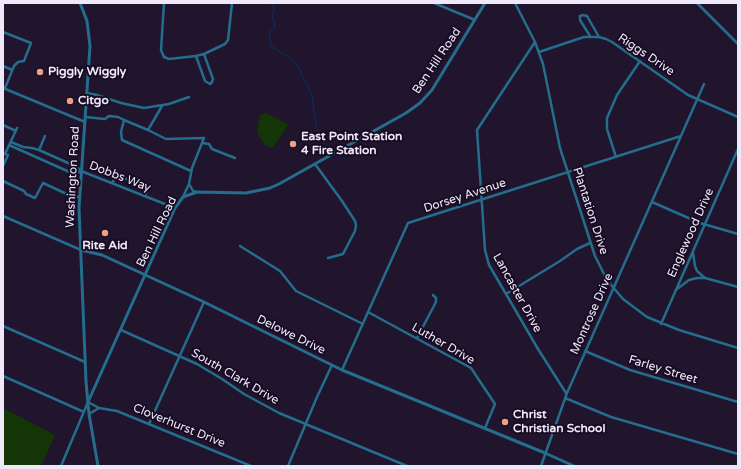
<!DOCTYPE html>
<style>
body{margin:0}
#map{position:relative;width:741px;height:469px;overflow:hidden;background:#20152d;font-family:"Varela Round",sans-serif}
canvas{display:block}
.frame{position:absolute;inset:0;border:4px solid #efe8f9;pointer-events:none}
</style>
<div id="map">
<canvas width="741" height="469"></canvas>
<div class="frame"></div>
</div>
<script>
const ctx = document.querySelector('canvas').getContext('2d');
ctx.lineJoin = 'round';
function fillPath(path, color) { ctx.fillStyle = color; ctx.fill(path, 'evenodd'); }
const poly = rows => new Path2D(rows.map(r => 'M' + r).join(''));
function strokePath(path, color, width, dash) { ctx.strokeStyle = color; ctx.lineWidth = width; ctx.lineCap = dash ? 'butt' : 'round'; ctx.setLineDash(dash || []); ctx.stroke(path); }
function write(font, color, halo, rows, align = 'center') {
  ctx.font = font + ' "Varela Round",sans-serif'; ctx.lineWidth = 4; ctx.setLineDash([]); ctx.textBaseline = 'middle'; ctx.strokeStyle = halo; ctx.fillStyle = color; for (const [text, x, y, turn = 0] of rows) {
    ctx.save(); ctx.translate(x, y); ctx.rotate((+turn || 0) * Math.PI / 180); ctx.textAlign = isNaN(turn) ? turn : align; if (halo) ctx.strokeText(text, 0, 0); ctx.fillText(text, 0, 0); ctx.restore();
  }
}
const green = poly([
 [266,113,284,122,288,125,275,145,272,148,265,145,257,132,260,115],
 [3,408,55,435,41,466,3,466]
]);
const stream = poly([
 [271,3,274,8,272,18,275,24,274,28,271,30,269,33,271,46,291,59,297,65,312,95,316,126,324,144]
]);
const minor = poly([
 [164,3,161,50,164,57,169,59,196,56,204,54,225,44,228,40,232,3],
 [434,3,475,20],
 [515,3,535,42,543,64,560,148,595,256,607,280,623,299,647,317,679,330,738,348],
 [697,3,738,44],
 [3,32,31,43,24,61,18,62,14,66,5,88],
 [590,36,580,20,580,16,583,15,587,16,599,37],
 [535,42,477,130,485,250,489,265,506,294,538,349,566,393],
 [539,52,584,37,599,37,606,39,612,42,688,95,738,117],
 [196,56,205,81,210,84,212,82,213,79,204,54],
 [3,66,12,70],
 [3,88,85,122],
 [87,93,97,95,121,103,144,108,169,104,189,97],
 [162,106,148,130,124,120,121,132,122,140,191,171],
 [85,117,105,119,109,116,118,117,124,120],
 [3,125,16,131],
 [148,130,166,139,204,138,192,168,189,184],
 [11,142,23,147,32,148,39,150,77,167,81,171,175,208],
 [202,143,209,144,212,149,235,158],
 [9,145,74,174,81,171],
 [39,150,45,136],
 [616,157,607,129,607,118,617,95,640,61],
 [315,164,342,201,355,221,356,225,355,231,343,254,328,258],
 [3,166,8,155,5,154,17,128],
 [3,181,24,191,26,194,35,198,43,183,71,196,79,197],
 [112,183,116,177,121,177,148,187,145,196],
 [183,197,189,184,193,191,196,192],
 [652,202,700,223,738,234],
 [3,216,81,250],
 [240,246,280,271,296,291,363,324],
 [693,253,695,266,697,271,705,278],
 [677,289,689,280,697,278,705,278,738,287],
 [506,294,560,261,577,249,590,243],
 [368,312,471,368,495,404,485,428],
 [661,324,738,149],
 [3,326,85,362],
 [121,330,197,364,222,379,244,394,279,413,407,466],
 [417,338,436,302,436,298,433,295],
 [585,351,630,370,738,402],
 [342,370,408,223,681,136],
 [3,376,84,412],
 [565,398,611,417,738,454],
 [89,414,99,408],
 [149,424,204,302],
 [61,466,88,402,99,408,117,411,251,466],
 [288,466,317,397,332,365],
 [541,466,567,393,704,84]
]);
const tertiary = poly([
 [80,3,87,21,90,46,79,208,86,382,89,414,98,466],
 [81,250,102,255,204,302,342,370,545,453,574,466],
 [88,402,175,208,183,197,197,192,246,193,270,188,279,184,406,113,420,103,432,90,485,3]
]);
const markers = [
 [40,72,4,"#f39f83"],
 [70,101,4,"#f39f83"],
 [293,144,4,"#f39f83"],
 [105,233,4,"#f39f83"],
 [505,422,4,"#f39f83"]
];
const streetNames = [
 ["Riggs Drive",646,55,34],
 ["Ben Hill Road",437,61,-56],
 ["Washington Road",73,177,-87],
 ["Dobbs Way",120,177,21],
 ["Dorsey Avenue",465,196,-18],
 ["Plantation Drive",590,211,72],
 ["Ben Hill Road",157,232,-64],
 ["Englewood Drive",691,233,-66],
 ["Lancaster Drive",517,293,61],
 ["Montrose Drive",592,314,-66],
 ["Delowe Drive",291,335,26],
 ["Luther Drive",443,344,30],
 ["Farley Street",663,370,17],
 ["South Clark Drive",235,377,30],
 ["Cloverhurst Drive",179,426,22]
];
const poiNames = [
 ["Piggly Wiggly",48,72],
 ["Citgo",78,101],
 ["East Point Station",301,137],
 ["4 Fire Station",301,151],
 ["Rite Aid",105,246,"center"],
 ["Christ",513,415],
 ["Christian School",513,429]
];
fillPath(green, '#143607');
strokePath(stream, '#083065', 1);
strokePath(minor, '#246d8c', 2.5);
strokePath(tertiary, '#246d8c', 3);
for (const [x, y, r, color] of markers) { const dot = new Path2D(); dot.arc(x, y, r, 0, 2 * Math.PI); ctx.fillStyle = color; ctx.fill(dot); strokePath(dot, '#170c23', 1.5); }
write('12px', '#efe8f9', '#170c23', streetNames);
write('bold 12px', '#efe8f9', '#170c23', poiNames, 'left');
</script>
